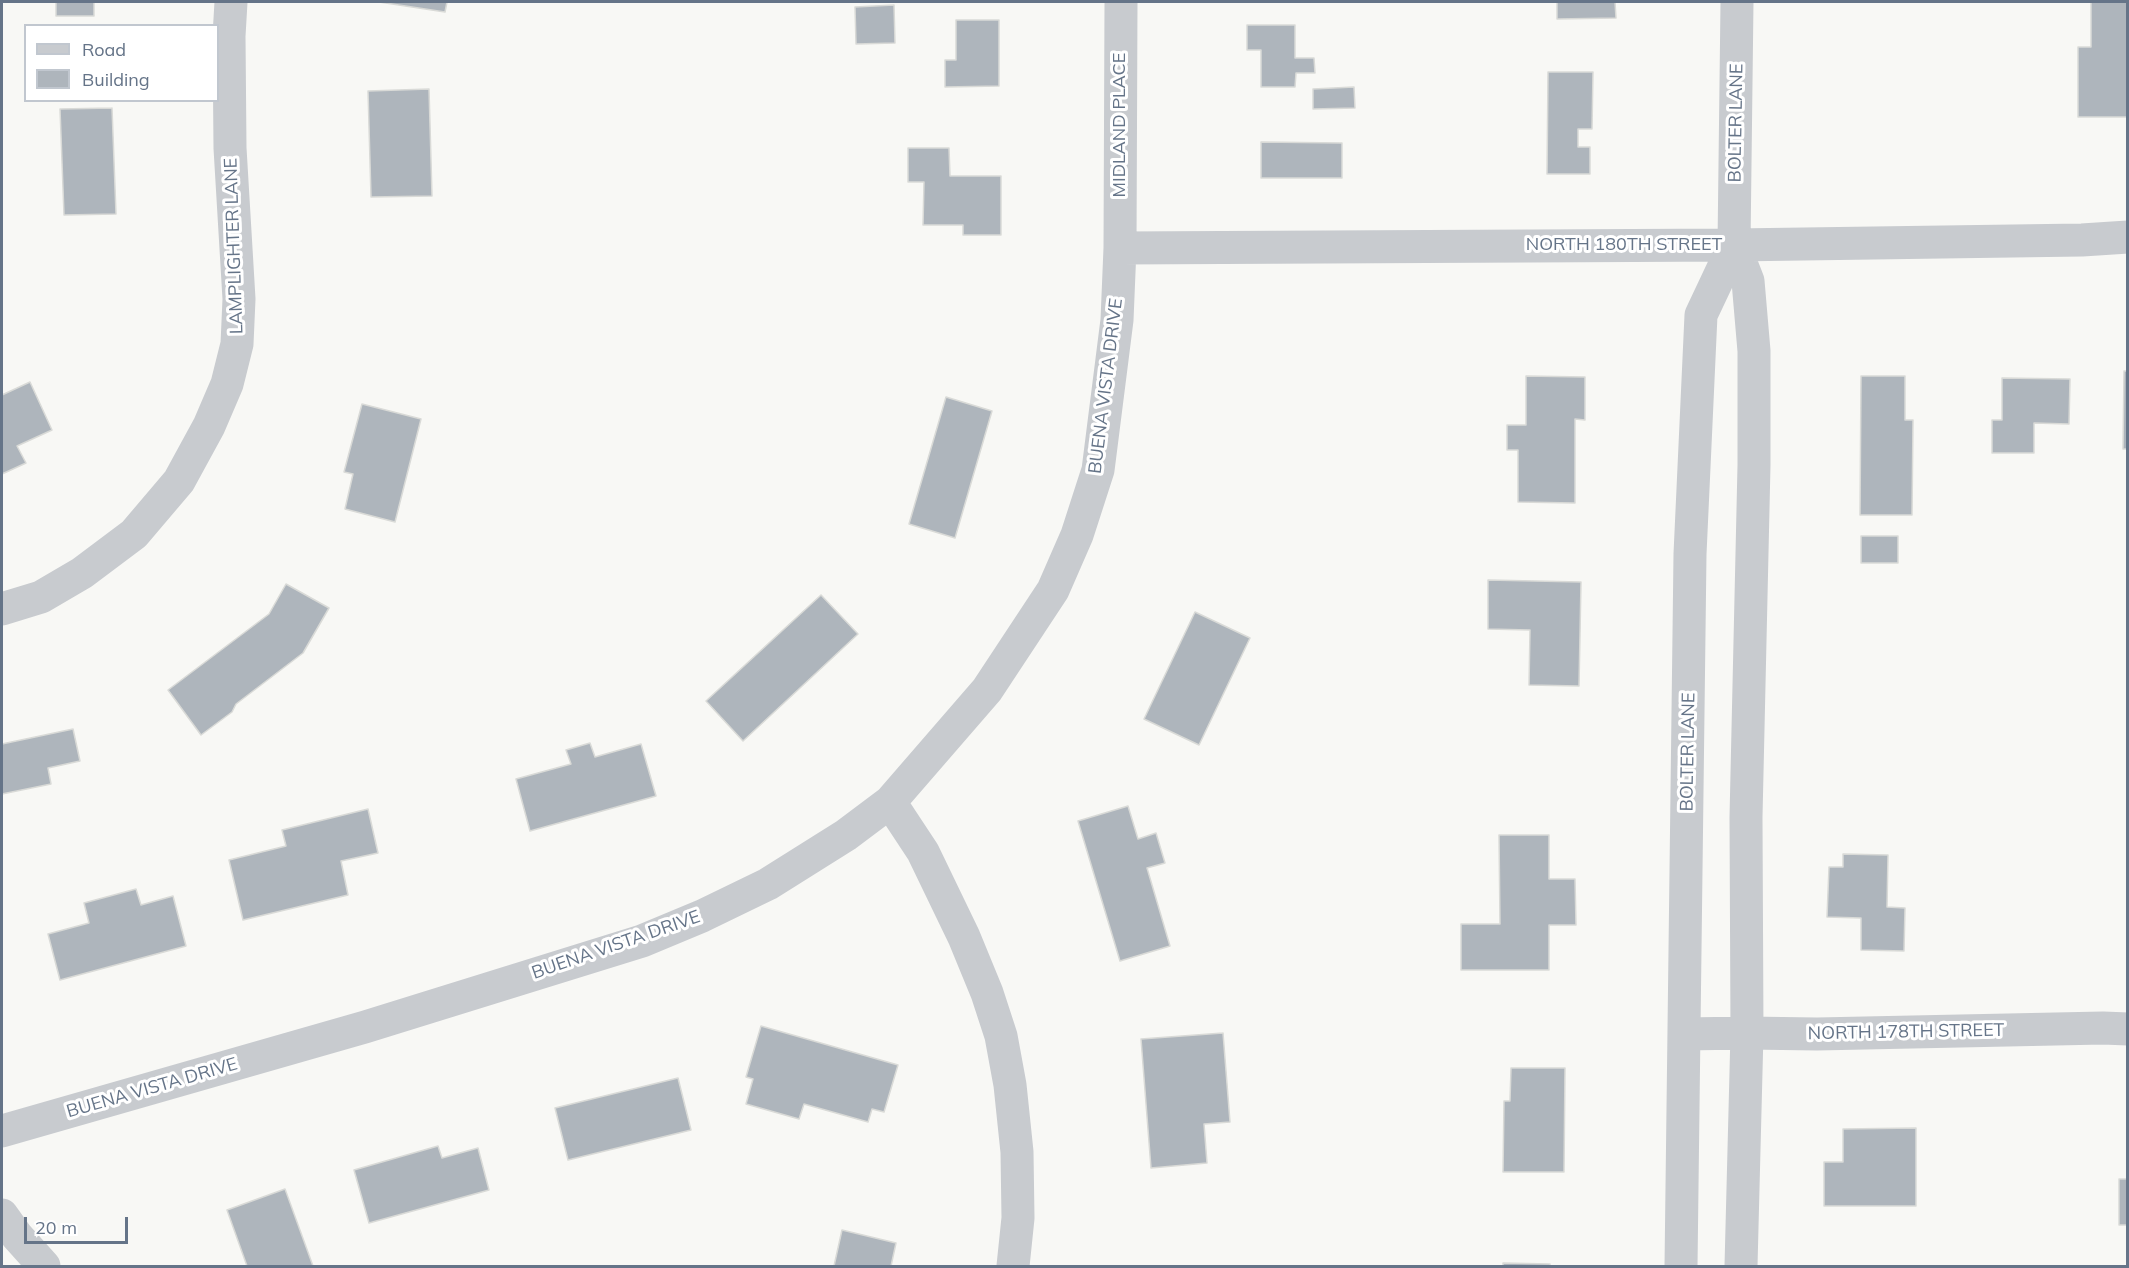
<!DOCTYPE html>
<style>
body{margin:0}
#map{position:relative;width:2129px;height:1268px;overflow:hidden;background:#f8f8f5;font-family:Mulish,sans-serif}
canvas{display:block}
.frame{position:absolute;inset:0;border:3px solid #657488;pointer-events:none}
.legend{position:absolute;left:24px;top:24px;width:195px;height:78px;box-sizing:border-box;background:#fff;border:2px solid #c1c7cf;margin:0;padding:8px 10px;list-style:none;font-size:18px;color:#657488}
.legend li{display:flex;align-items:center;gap:12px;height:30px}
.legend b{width:30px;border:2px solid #c1c7cf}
.scale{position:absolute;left:24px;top:1217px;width:104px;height:27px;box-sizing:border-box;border:3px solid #657488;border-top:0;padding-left:8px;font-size:18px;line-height:21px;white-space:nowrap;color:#657488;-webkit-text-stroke:4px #fff;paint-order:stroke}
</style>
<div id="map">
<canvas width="2129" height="1268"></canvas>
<div class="frame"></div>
<ul class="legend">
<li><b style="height:8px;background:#c8cbcf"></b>Road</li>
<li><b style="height:16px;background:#aeb5bc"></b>Building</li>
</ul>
<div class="scale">20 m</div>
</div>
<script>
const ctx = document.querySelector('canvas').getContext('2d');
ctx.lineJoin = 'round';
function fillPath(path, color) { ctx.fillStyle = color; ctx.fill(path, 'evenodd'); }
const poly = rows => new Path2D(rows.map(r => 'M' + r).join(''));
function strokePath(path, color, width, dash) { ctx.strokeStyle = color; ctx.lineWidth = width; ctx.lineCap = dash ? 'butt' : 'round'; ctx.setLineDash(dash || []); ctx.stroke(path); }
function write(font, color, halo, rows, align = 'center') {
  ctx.font = font + ' Mulish,sans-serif'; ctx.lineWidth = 6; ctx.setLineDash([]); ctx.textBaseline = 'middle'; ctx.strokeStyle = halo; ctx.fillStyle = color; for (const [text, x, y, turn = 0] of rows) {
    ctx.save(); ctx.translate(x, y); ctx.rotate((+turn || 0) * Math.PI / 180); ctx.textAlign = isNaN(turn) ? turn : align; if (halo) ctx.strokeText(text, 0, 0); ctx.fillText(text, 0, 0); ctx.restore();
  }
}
const building = poly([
 [56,2,94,2,94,16,56,16,56,2],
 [379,2,447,2,445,12,379,2],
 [1557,2,1615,2,1616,18,1557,19,1557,2],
 [2091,2,2127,2,2127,117,2078,117,2078,47,2091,47,2091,2],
 [894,5,895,43,856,44,855,7,894,5],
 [956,20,999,20,999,86,945,87,945,60,956,60,956,20],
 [1247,25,1295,25,1295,58,1314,58,1315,73,1296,73,1295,87,1261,87,1261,50,1247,50,1247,25],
 [1548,72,1593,72,1592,129,1578,129,1578,147,1590,147,1590,174,1547,174,1548,72],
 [1354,87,1355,108,1313,109,1313,89,1354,87],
 [429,89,432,196,371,197,368,91,429,89],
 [112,108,116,214,64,215,60,109,112,108],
 [1261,142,1342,143,1342,178,1261,178,1261,142],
 [908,148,949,148,950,176,1001,176,1001,235,963,235,963,225,923,225,924,182,908,182,908,148],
 [2124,371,2128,371,2128,449,2123,449,2124,371],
 [1526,376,1585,377,1585,420,1575,419,1575,503,1518,502,1518,450,1507,450,1507,425,1526,425,1526,376],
 [1861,376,1905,376,1905,420,1913,420,1912,515,1860,515,1861,376],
 [2002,378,2070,379,2069,424,2034,423,2034,453,1992,453,1992,420,2002,420,2002,378],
 [30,382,52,430,17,446,26,463,2,474,2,395,30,382],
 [946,397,992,411,955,538,909,524,946,397],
 [362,404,421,419,395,522,345,509,353,474,344,472,362,404],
 [1861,536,1898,536,1898,563,1861,563,1861,536],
 [1488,580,1581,582,1579,686,1529,685,1530,630,1488,629,1488,580],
 [286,584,329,608,303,653,236,704,232,712,201,735,168,690,269,614,286,584],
 [821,595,858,634,743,741,706,701,821,595],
 [1195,612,1250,638,1199,745,1144,719,1195,612],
 [73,729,80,761,48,768,51,784,2,794,2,744,73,729],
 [590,743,595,757,641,744,656,796,530,831,516,779,571,764,566,750,590,743],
 [1128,806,1138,839,1156,833,1165,863,1147,868,1170,946,1120,961,1078,821,1128,806],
 [368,809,378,853,341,861,348,895,243,920,229,860,286,846,282,830,368,809],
 [1499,835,1549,835,1549,879,1575,879,1576,925,1549,925,1549,970,1461,970,1461,924,1500,924,1499,835],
 [1843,854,1888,855,1887,907,1905,908,1904,951,1861,950,1861,918,1827,917,1829,867,1843,867,1843,854],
 [136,889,141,905,173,896,186,946,60,980,48,934,89,923,84,903,136,889],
 [761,1026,898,1065,884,1112,872,1109,868,1122,804,1104,799,1119,746,1104,753,1079,746,1077,761,1026],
 [1223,1033,1230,1122,1204,1124,1207,1163,1151,1168,1141,1039,1223,1033],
 [1511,1068,1565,1068,1564,1172,1503,1172,1504,1101,1510,1101,1511,1068],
 [678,1078,691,1130,568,1160,555,1108,678,1078],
 [1916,1128,1916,1206,1824,1206,1824,1162,1843,1162,1843,1129,1916,1128],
 [438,1146,442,1158,478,1148,489,1190,369,1223,354,1170,438,1146],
 [2119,1179,2128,1179,2128,1225,2119,1225,2119,1179],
 [285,1189,313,1266,247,1266,227,1210,285,1189],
 [842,1230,896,1243,891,1266,834,1266,842,1230],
 [1503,1263,1550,1264,1550,1266,1503,1266,1503,1263]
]);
const street = poly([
 [1737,2,1734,245,1748,281,1754,351,1754,465,1746,817,1747,1033,1741,1266],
 [1120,248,1734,245,2082,240,2128,237],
 [2,609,41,597,82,573,134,534,179,481,209,426,227,384,237,344,239,299,230,148,229,36,231,2],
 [890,802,923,852,964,937,987,993,1001,1036,1010,1085,1017,1152,1018,1218,1013,1266],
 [1684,1034,1747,1033,1817,1034,2103,1028,2128,1029],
 [2,1131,365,1027,642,941,702,916,768,884,846,835,890,802,987,690,1053,590,1077,535,1098,470,1117,320,1120,248,1121,2],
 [2,1215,17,1236,44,1266],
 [1681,1266,1690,554,1701,315,1734,245]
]);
const streetNames = [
 ["BOLTER LANE",1736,123,-89],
 ["MIDLAND PLACE",1120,125,-90],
 ["NORTH 180TH STREET",1624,245],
 ["LAMPLIGHTER LANE",234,246,-92],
 ["BUENA VISTA DRIVE",1106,386,-83],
 ["BOLTER LANE",1688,752,-89],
 ["BUENA VISTA DRIVE",616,945,-19],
 ["NORTH 178TH STREET",1906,1032,-1],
 ["BUENA VISTA DRIVE",152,1088,-16]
];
fillPath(building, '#aeb5bc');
strokePath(building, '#d9dad7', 1.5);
strokePath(street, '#c8cbcf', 33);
write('18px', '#657488', '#fff', streetNames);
</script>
